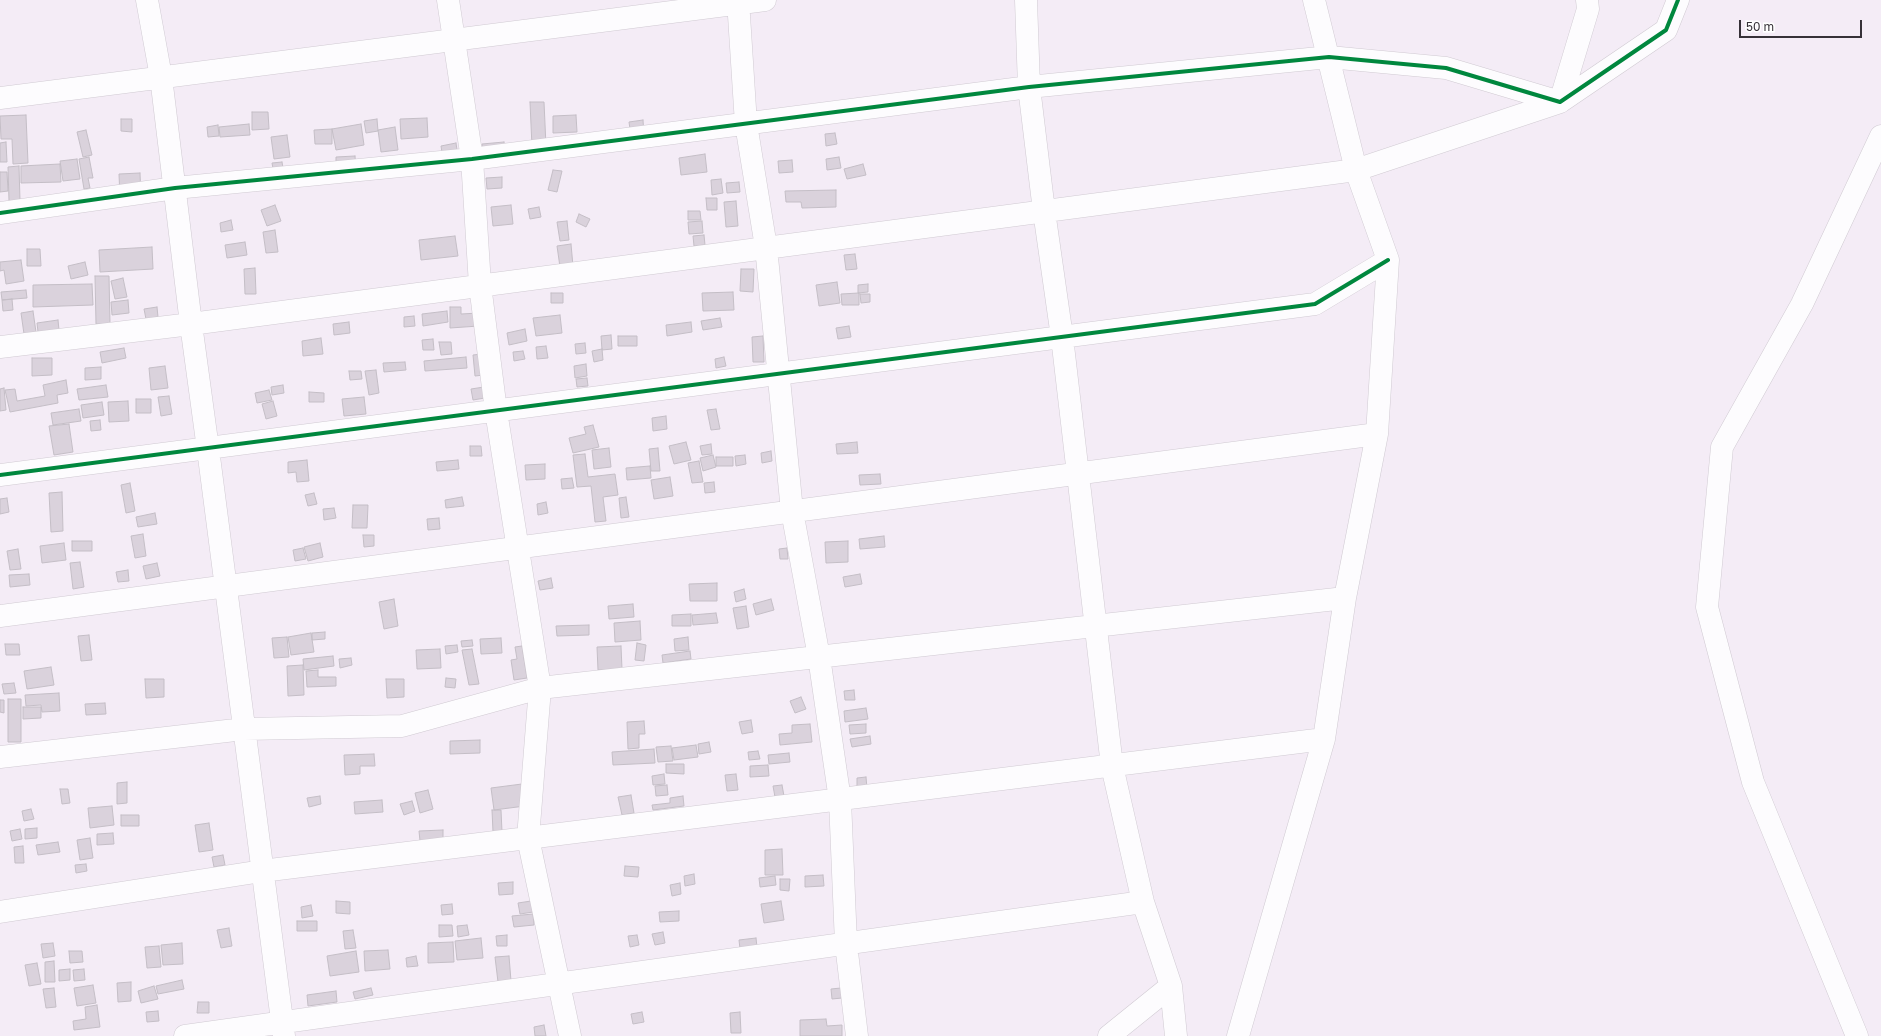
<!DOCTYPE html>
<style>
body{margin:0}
#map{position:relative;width:1881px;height:1036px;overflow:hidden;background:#f4ecf6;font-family:"Golos Text",sans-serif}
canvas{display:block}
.scale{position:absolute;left:1739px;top:20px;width:123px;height:18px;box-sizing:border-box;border:2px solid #363138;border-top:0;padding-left:5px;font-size:12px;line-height:14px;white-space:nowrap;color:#363138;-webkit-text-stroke:3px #fff;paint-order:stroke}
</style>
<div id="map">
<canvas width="1881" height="1036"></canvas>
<div class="scale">50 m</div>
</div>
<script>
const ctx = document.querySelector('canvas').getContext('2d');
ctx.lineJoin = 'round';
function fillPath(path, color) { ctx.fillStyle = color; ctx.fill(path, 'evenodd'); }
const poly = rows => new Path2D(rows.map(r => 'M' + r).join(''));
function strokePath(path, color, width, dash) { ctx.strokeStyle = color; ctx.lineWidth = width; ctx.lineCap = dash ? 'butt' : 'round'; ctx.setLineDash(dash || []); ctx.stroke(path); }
const building = poly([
 [530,102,544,102,546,146,532,147,530,102],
 [252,112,268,112,269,129,252,130,252,112],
 [26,115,28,163,13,164,12,139,1,139,0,116,26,115],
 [576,115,577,132,553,133,553,116,576,115],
 [427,118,428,137,401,139,400,119,427,118],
 [121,119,132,119,132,132,121,131,121,119],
 [377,119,378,131,366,133,364,121,377,119],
 [643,120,644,135,631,136,629,122,643,120],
 [249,124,250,135,220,137,219,127,249,124],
 [361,124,364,145,336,150,332,129,361,124],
 [218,125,219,136,208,137,207,127,218,125],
 [395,127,398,150,381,152,378,130,395,127],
 [332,129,332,144,315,144,314,130,332,129],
 [86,130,92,155,83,157,77,132,86,130],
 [835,133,837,144,826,146,825,134,835,133],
 [287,135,290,157,274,159,271,137,287,135],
 [6,142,7,162,0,162,0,143,6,142],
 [504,142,505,151,483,153,482,144,504,142],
 [456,143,458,157,443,159,441,146,456,143],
 [705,154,707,172,681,175,679,158,705,154],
 [355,156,356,171,336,172,336,157,355,156],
 [89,157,93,178,88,178,90,188,84,189,79,159,89,157],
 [839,157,841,168,827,170,826,159,839,157],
 [77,159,80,179,63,181,60,161,77,159],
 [792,160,793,172,779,173,778,161,792,160],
 [282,162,285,179,275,180,272,163,282,162],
 [60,164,61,182,21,183,21,166,60,164],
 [863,164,866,175,847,179,844,169,863,164],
 [19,166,20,201,9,201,8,167,19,166],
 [553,170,562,171,557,192,548,190,553,170],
 [0,172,7,172,8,191,0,192,0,172],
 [140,173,141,197,120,198,119,174,140,173],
 [502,177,502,188,487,189,486,178,502,177],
 [721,179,723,193,712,195,711,180,721,179],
 [739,182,740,192,727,193,726,183,739,182],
 [836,190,836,207,802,208,801,202,786,202,785,191,836,190],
 [706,198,717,198,717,210,707,210,706,198],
 [736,201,738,226,726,227,724,202,736,201],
 [275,205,281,221,267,226,261,210,275,205],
 [511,205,513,224,493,226,491,207,511,205],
 [539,207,541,217,530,219,528,209,539,207],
 [688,211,700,211,701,220,688,220,688,211],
 [579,214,590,219,586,227,576,222,579,214],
 [231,220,233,230,221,232,220,223,231,220],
 [567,221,569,240,560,241,557,222,567,221],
 [702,221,703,233,689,234,688,222,702,221],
 [275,230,278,252,266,253,263,232,275,230],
 [704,235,705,245,694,246,693,236,704,235],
 [455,236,458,256,421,260,419,240,455,236],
 [245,242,247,255,227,258,225,245,245,242],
 [571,244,573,266,560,267,557,246,571,244],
 [152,247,153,269,100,272,99,250,152,247],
 [27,249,40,249,41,266,27,266,27,249],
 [855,254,857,269,846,270,844,255,855,254],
 [21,260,24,281,6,284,4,270,0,271,0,262,21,260],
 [85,262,88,275,71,279,68,266,85,262],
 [255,268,256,294,245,294,244,269,255,268],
 [741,269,754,269,753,292,740,291,741,269],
 [95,276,109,276,110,324,96,324,95,276],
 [123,278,127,297,115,299,111,281,123,278],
 [837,282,840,303,819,306,816,285,837,282],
 [92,284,93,305,33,307,33,285,92,284],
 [868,284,868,292,858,293,858,285,868,284],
 [26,290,27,298,2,300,1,292,26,290],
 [733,292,734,310,703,311,702,293,733,292],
 [551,293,563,293,563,303,551,303,551,293],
 [859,293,859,305,842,305,841,294,859,293],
 [860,294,870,294,870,302,861,303,860,294],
 [12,299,13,310,3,311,2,300,12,299],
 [128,300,129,313,112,315,111,302,128,300],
 [157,307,158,317,146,319,144,309,157,307],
 [450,307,461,307,461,314,478,313,479,326,450,328,450,307],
 [33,311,36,332,24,334,21,313,33,311],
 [447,311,448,322,423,326,422,314,447,311],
 [560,315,562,333,536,336,533,318,560,315],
 [414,316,415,326,404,327,404,317,414,316],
 [720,318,722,327,703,330,701,321,720,318],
 [58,320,59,330,38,332,37,323,58,320],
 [349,322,350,333,334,335,333,324,349,322],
 [691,322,692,332,667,336,666,325,691,322],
 [849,326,851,337,838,339,836,328,849,326],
 [525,329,527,341,509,345,507,333,525,329],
 [611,335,612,349,602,350,601,336,611,335],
 [618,336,637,336,637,346,618,346,618,336],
 [763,336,764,362,753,362,752,337,763,336],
 [321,338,323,354,303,356,302,341,321,338],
 [433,339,434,350,423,350,422,340,433,339],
 [439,342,451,342,452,354,441,355,439,342],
 [585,343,586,353,576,354,575,344,585,343],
 [546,346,548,358,537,359,536,347,546,346],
 [124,348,126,358,102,363,100,352,124,348],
 [602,349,603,360,594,362,592,351,602,349],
 [523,351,525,359,514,361,513,352,523,351],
 [482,354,484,375,475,376,473,355,482,354],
 [466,357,467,368,425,371,424,361,466,357],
 [724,357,726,366,716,368,715,359,724,357],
 [32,358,52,358,52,375,32,376,32,358],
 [405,362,406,370,384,372,383,363,405,362],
 [586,364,587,376,575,378,574,366,586,364],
 [165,366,168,388,151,390,149,368,165,366],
 [101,367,101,379,85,380,85,368,101,367],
 [376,370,379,393,369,395,365,371,376,370],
 [349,371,361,371,362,379,350,380,349,371],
 [587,378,588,386,577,387,576,379,587,378],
 [66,380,68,393,57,395,58,403,10,412,5,390,15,389,17,401,45,396,43,385,66,380],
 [106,385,108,397,79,400,77,389,106,385],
 [283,385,284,393,272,395,271,387,283,385],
 [484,387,485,398,473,400,471,389,484,387],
 [4,388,6,410,0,411,0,389,4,388],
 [269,390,272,400,257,403,255,393,269,390],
 [309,392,324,393,324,402,309,402,309,392],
 [169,396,172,414,161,416,158,397,169,396],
 [364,397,366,414,344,416,342,399,364,397],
 [136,399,151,399,151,413,136,413,136,399],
 [128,401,129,421,109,422,108,402,128,401],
 [273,401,277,416,266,419,262,404,273,401],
 [102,402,104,415,83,418,81,405,102,402],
 [79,409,81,421,53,425,51,413,79,409],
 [716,409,720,429,711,430,707,410,716,409],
 [666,416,667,429,653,431,652,418,666,416],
 [100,420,101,430,91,431,90,421,100,420],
 [69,424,73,452,54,455,49,426,69,424],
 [593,425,599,447,573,453,569,438,586,434,584,427,593,425],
 [686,442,691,460,674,464,669,446,686,442],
 [857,442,858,453,837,454,836,444,857,442],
 [711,444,712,454,702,455,700,446,711,444],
 [470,446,481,446,482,456,470,456,470,446],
 [609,448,611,467,594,469,592,450,609,448],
 [658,448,660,471,651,471,649,449,658,448],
 [771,451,772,461,762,463,761,453,771,451],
 [585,454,588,477,615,474,618,495,603,497,606,521,595,522,591,486,577,487,573,455,585,454],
 [713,455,716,467,703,471,700,458,713,455],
 [745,455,746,464,736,466,735,456,745,455],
 [716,457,733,457,733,466,716,466,716,457],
 [307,460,309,481,297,482,296,472,288,473,288,462,307,460],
 [458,460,459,469,437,471,436,462,458,460],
 [699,461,703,482,692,483,688,463,699,461],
 [545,464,545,479,526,480,525,465,545,464],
 [650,466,651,478,627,480,626,468,650,466],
 [880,474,881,484,860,485,859,475,880,474],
 [670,477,673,496,654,499,651,480,670,477],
 [572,478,574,488,562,489,561,479,572,478],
 [714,482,715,492,705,493,704,483,714,482],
 [130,483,135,511,126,513,121,485,130,483],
 [62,492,63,531,51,532,49,493,62,492],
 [314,493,317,504,308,506,305,495,314,493],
 [462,497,464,506,446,508,445,500,462,497],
 [626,497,629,517,621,518,619,498,626,497],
 [7,498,9,512,0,514,0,499,7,498],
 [546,502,548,513,538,515,537,504,546,502],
 [353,505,368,505,367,528,352,528,353,505],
 [334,508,336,518,324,520,323,509,334,508],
 [155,513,157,524,138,527,136,517,155,513],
 [439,518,440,529,428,530,427,519,439,518],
 [143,534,146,556,135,558,131,536,143,534],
 [363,535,374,535,374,546,364,547,363,535],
 [884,536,885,547,860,549,859,539,884,536],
 [72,541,92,541,92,551,72,551,72,541],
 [848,541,848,562,826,563,825,542,848,541],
 [64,543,66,560,42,563,40,546,64,543],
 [320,543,323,557,308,561,304,547,320,543],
 [303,548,306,559,295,561,293,550,303,548],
 [787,548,788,559,780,559,779,549,787,548],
 [18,549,21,569,10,570,7,551,18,549],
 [80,562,84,587,73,589,70,563,80,562],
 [157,563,160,576,146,579,143,566,157,563],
 [128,570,129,581,118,582,116,572,128,570],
 [29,574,30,585,10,587,9,575,29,574],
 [860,574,862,584,845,587,843,577,860,574],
 [551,578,553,588,540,590,538,581,551,578],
 [717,583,717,601,690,601,689,584,717,583],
 [744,589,746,599,736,602,734,592,744,589],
 [394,599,398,626,384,629,379,602,394,599],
 [771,599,774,610,756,615,753,604,771,599],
 [633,604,634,617,609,619,608,606,633,604],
 [746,606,749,627,737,629,733,608,746,606],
 [716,613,718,623,693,625,692,615,716,613],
 [691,614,691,626,672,626,672,615,691,614],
 [640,621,641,640,615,642,614,623,640,621],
 [589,625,589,635,557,636,556,626,589,625],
 [325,632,325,639,312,640,312,633,325,632],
 [311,633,314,652,291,655,288,637,311,633],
 [89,635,92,660,81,661,78,636,89,635],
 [287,637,289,657,274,658,272,638,287,637],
 [688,637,689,650,675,651,674,639,688,637],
 [501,638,502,653,481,654,480,639,501,638],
 [472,640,473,646,462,647,461,641,472,640],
 [637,643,646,645,644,661,635,660,637,643],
 [5,644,19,644,20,655,6,655,5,644],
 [457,645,458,652,446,654,445,646,457,645],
 [522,646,527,678,514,680,511,660,517,659,515,647,522,646],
 [621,646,622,669,598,670,597,647,621,646],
 [440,649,441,668,417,669,416,650,440,649],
 [472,649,479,684,469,685,462,650,472,649],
 [690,651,691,659,663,663,662,655,690,651],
 [333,656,334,666,304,670,303,659,333,656],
 [351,658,352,665,340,668,339,659,351,658],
 [303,665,304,695,288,696,287,666,303,665],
 [51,667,54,685,27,689,24,671,51,667],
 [318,670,318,677,336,677,336,686,307,687,306,671,318,670],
 [446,678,456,679,455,688,445,687,446,678],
 [145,679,164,679,164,697,146,698,145,679],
 [386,679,404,679,404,697,387,698,386,679],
 [14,683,16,693,4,694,2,684,14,683],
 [854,690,855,700,845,700,844,691,854,690],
 [59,693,60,711,42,712,41,705,26,706,25,695,59,693],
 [801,697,806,709,795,713,790,701,801,697],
 [8,699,21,699,21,742,8,742,8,699],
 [0,700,4,700,4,713,0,712,0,700],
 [105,703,106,714,86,715,85,704,105,703],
 [23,707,41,707,41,718,23,719,23,707],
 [866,708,868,719,845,722,844,711,866,708],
 [751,720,753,732,742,734,739,722,751,720],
 [644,721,645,734,639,734,639,748,628,749,627,722,644,721],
 [810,724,812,742,780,745,779,734,792,733,792,725,810,724],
 [866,724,866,733,850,734,849,725,866,724],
 [870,736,871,744,852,747,850,739,870,736],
 [480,740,480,753,450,754,450,741,480,740],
 [709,742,711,752,699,754,698,744,709,742],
 [696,745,698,757,674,760,672,748,696,745],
 [671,746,673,761,658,762,656,747,671,746],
 [654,749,655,763,613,765,612,752,654,749],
 [758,751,760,759,749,760,748,752,758,751],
 [789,753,790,762,769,764,768,755,789,753],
 [374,754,375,766,360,766,360,774,345,775,344,755,374,754],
 [666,764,684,764,684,774,666,773,666,764],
 [768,765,769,776,750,777,750,766,768,765],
 [664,774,665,784,653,785,652,776,664,774],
 [736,774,738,790,727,791,725,775,736,774],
 [866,777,867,788,857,789,857,778,866,777],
 [127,782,127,803,117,804,117,783,127,782],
 [522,784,525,806,494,810,491,788,522,784],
 [667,785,668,795,656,796,655,786,667,785],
 [782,785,784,796,775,797,773,786,782,785],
 [60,789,68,789,70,803,62,804,60,789],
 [428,790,433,809,420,813,415,793,428,790],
 [631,795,634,813,622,815,618,797,631,795],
 [320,796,321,804,309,807,307,798,320,796],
 [683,796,684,806,653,810,652,805,670,803,670,798,683,796],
 [382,800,383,812,355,814,354,802,382,800],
 [412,801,415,811,404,815,400,804,412,801],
 [112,806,114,825,90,828,88,808,112,806],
 [31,809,34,819,24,821,22,811,31,809],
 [492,810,501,810,502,832,493,832,492,810],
 [121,815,139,815,139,826,121,826,121,815],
 [209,823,213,850,199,852,195,825,209,823],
 [37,828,37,838,25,839,25,829,37,828],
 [20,829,22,839,12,841,10,831,20,829],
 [443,830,443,840,420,841,419,831,443,830],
 [113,833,114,844,97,845,97,834,113,833],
 [90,838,93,858,80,860,77,840,90,838],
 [58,842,60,852,38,855,36,845,58,842],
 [23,846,24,863,15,863,14,847,23,846],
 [782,849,783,875,765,875,765,850,782,849],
 [223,855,225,865,214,867,212,857,223,855],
 [86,864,87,871,76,873,75,865,86,864],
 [625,866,639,867,638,877,624,876,625,866],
 [694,874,695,884,685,886,684,876,694,874],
 [823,875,824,886,805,887,805,876,823,875],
 [775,876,776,885,760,887,759,878,775,876],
 [780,879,790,879,789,891,780,890,780,879],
 [513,882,513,894,499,895,498,883,513,882],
 [680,883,681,894,672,896,670,885,680,883],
 [336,901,350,902,350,914,336,913,336,901],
 [531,901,533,912,520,914,518,903,531,901],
 [781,901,784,920,764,923,761,904,781,901],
 [452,904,453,914,442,915,441,905,452,904],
 [311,905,313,916,302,918,301,907,311,905],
 [679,911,679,921,660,922,659,912,679,911],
 [533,914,534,925,514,927,512,916,533,914],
 [297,921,317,921,317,931,297,931,297,921],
 [439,925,452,925,453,936,439,937,439,925],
 [467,925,469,935,458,937,457,926,467,925],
 [229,928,232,946,221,948,217,930,229,928],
 [353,930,356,948,345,949,343,931,353,930],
 [663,932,665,943,655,945,652,934,663,932],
 [507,935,507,946,497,946,496,936,507,935],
 [637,935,639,945,630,947,628,936,637,935],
 [481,938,483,958,457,960,455,941,481,938],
 [756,938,757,947,740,949,739,940,756,938],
 [453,942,454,962,428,963,428,943,453,942],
 [53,943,55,956,43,958,41,944,53,943],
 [182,943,183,964,163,965,161,945,182,943],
 [159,946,161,967,147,968,145,947,159,946],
 [388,950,390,969,365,971,364,951,388,950],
 [69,951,82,951,83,962,70,963,69,951],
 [356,951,359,972,330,976,327,956,356,951],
 [416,956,418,966,407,967,406,958,416,956],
 [509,956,511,981,498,982,495,957,509,956],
 [54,961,55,982,45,982,45,962,54,961],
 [37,963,41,984,29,986,25,965,37,963],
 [70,969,70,980,59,981,59,970,70,969],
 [84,969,85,980,74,981,73,970,84,969],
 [182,980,184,989,158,994,156,986,182,980],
 [131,982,131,1001,118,1002,117,983,131,982],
 [93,985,96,1003,77,1006,74,988,93,985],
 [154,986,158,999,141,1003,138,991,154,986],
 [54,988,56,1007,46,1008,43,989,54,988],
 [371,988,373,995,355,999,353,992,371,988],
 [841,988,842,998,832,999,831,989,841,988],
 [336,991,337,1002,308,1006,307,995,336,991],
 [198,1002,209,1002,209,1013,197,1013,198,1002],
 [97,1005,100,1027,74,1030,73,1021,86,1019,85,1007,97,1005],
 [158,1011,159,1021,147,1022,146,1012,158,1011],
 [642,1012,644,1022,633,1024,631,1014,642,1012],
 [740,1012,741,1033,731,1033,730,1013,740,1012],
 [826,1019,827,1026,842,1025,842,1036,800,1036,800,1020,826,1019],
 [544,1025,546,1036,535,1036,534,1027,544,1025]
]);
const minor = poly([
 [147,0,161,77,191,324,208,449,284,1036],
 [448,0,472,159,480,285,496,411,540,688,528,838,570,1036],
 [738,0,746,124,766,247,792,511,819,657,840,800,846,944,857,1036],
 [1026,0,1029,87,1044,211,1062,337,1112,766,1143,902,1171,986,1176,1036],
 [0,98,765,0],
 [0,213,175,188,472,159,1029,87,1329,57,1446,68,1560,102,1666,30,1678,0],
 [0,347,191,324,1356,170,1560,102,1588,9,1587,0],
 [0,475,1315,304,1388,260],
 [0,616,1377,434],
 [0,757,244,729,402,726,540,688,1345,598],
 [0,912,262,871,1324,739],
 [185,1036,1143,902],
 [1109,1036,1171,986],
 [1238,1036,1324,739,1345,598,1377,434,1388,260,1356,170,1314,0],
 [1857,1036,1753,782,1707,607,1722,447,1802,304,1881,136]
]);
const cycleway = poly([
 [0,213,175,188,472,159,1029,87,1329,57,1446,68,1560,102,1666,30,1678,0],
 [0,475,1315,304,1388,260]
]);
fillPath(building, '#dad2dc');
strokePath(building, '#c4bec6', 1);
strokePath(minor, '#d0cad2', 23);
strokePath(minor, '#fdfcfe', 22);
strokePath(cycleway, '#00873e', 4);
</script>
